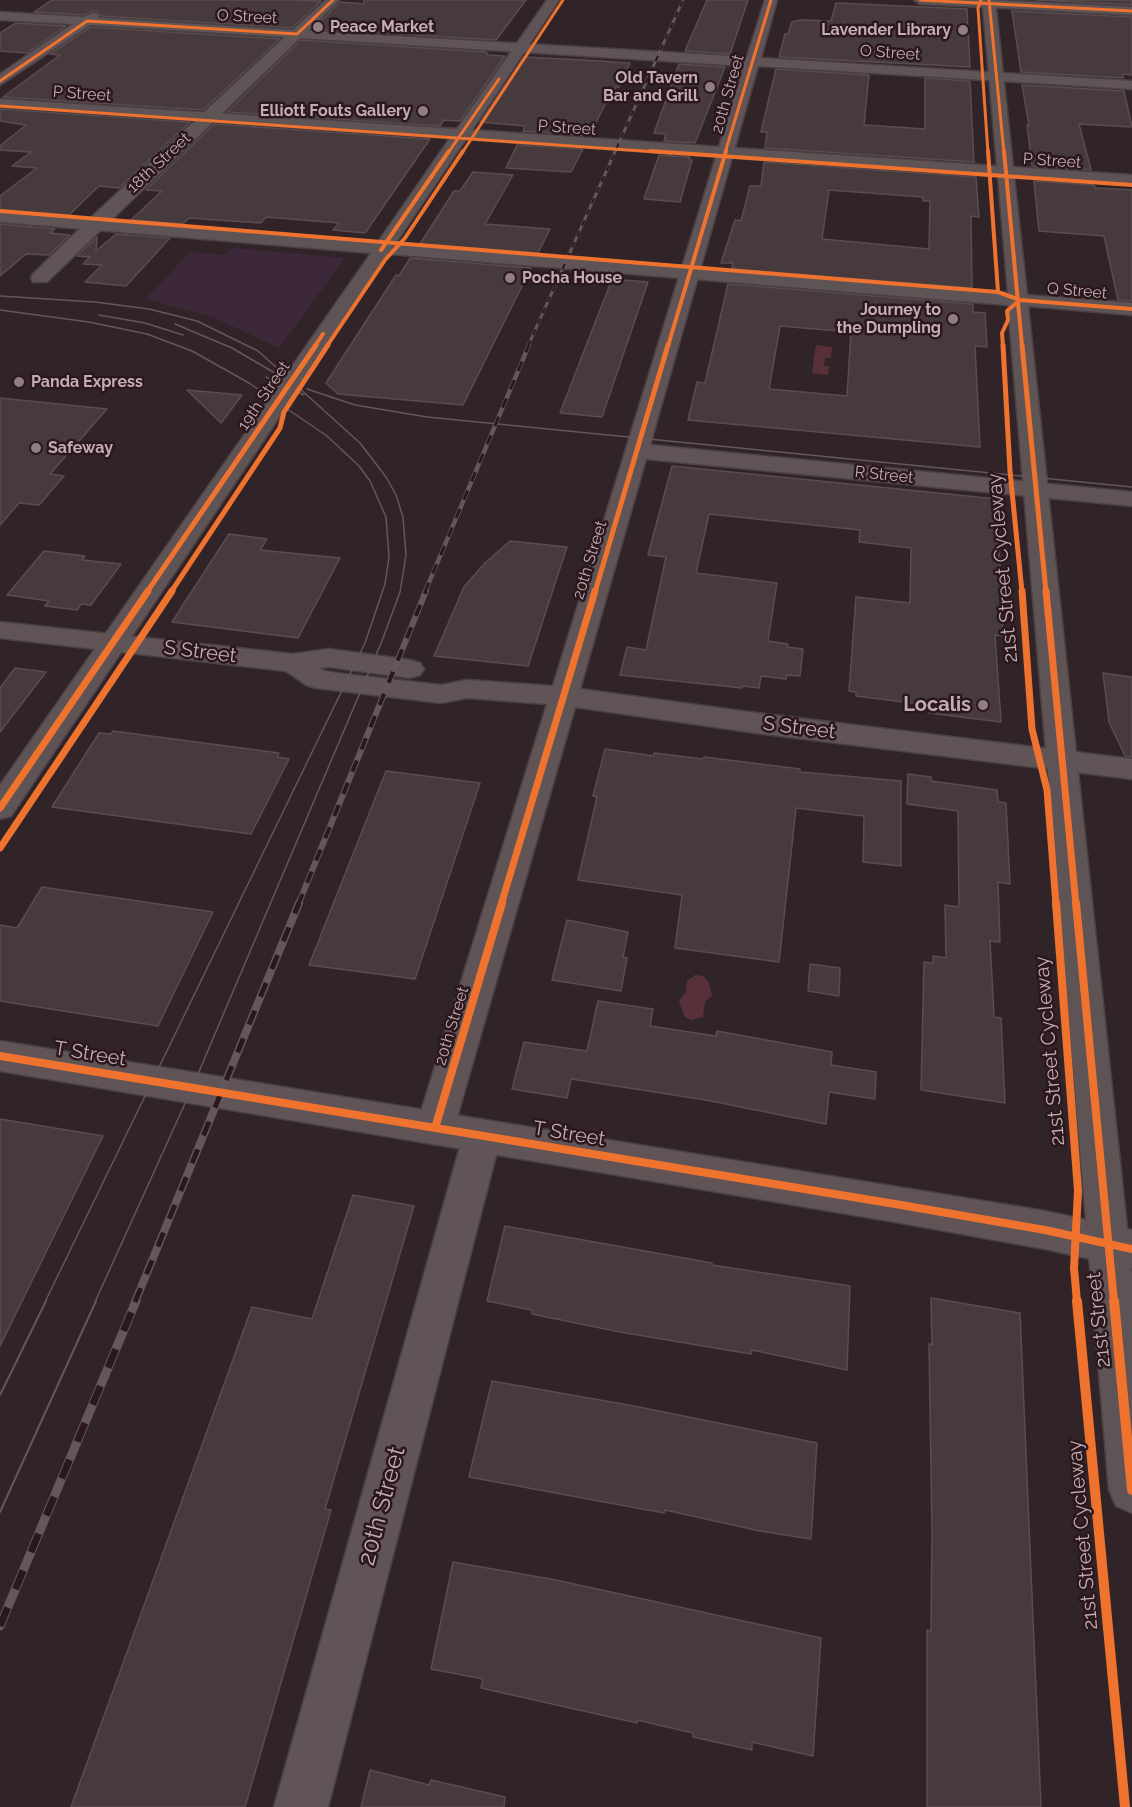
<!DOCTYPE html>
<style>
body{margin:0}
canvas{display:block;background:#312428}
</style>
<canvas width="1132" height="1807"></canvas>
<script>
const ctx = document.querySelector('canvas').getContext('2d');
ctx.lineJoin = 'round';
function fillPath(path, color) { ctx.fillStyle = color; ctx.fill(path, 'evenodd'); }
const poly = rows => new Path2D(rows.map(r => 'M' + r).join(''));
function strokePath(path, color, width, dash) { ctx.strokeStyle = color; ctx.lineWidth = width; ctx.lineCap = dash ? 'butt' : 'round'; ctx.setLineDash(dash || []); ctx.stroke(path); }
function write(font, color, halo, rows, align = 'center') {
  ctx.font = font + ' Raleway,sans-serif'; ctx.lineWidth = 5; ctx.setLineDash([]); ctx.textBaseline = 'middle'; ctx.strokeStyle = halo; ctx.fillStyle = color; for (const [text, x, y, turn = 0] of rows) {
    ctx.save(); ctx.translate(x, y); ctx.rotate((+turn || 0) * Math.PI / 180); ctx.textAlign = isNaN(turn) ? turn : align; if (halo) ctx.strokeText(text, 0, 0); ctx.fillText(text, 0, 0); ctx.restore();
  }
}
const green = poly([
 [232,248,345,258,279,348,213,317,146,299,190,252,225,255]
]);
const water = poly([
 [816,345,832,347,831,358,825,358,824,366,829,366,828,375,812,373],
 [695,975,703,976,708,981,712,995,705,1002,703,1017,692,1020,685,1017,679,1001,686,992,687,981]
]);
const building = poly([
 [52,0,296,0,321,1,292,28,101,16,98,12,93,11,84,15,34,12,52,0],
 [364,0,526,0,496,40,313,29,340,2,364,4,364,0],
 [707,0,748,0,730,54,685,51,707,0],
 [1036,0,1132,0,1132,5,1036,0],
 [836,3,967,9,970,67,779,57,785,34,788,34,792,22,801,20,831,21,836,3],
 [1012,11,1132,17,1132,75,1123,74,1123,78,1021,72,1012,11],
 [16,23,66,26,27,53,0,51,0,33,16,23],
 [91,27,280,39,203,110,3,97,60,55,50,54,91,27],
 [301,40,486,52,488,55,505,56,460,121,444,120,440,126,227,112,301,40],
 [524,57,584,60,630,63,619,87,616,87,608,103,606,103,589,136,523,131,525,126,480,122,524,57],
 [679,64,725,67,695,143,664,141,666,134,654,133,679,64],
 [776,69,869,75,864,125,925,129,925,78,970,81,974,162,765,148,767,132,761,132,776,69],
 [1022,85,1124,91,1132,127,1079,124,1091,170,1032,166,1027,125,1029,125,1022,85],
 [0,109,190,122,119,188,99,186,69,215,0,210,0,196,37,168,12,166,31,152,0,150,0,146,26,125,0,121,0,109],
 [214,124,430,139,365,233,333,230,339,223,266,217,261,223,189,218,183,224,131,220,162,191,146,190,214,124],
 [517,145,583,149,571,172,506,168,517,145],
 [659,155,690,157,689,160,692,160,680,202,644,199,659,155],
 [764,162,976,177,979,217,971,216,972,288,732,269,733,263,721,263,735,220,741,221,750,186,761,186,764,162],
 [829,190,923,197,923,201,930,201,929,249,822,239,829,190],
 [473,172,513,175,485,224,550,229,538,253,420,244,454,191,460,191,473,172],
 [1034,181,1094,185,1095,188,1132,190,1132,301,1118,300,1104,236,1039,231,1034,181],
 [0,224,55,229,50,233,70,235,49,255,26,254,0,276,0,224],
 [116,234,170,238,126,286,85,282,102,265,83,264,90,257,77,256,97,237,96,251,116,234],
 [410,258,531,268,463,405,338,394,326,383,396,275,399,276,410,258],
 [612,279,648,282,602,417,560,413,612,279],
 [728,284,973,304,973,312,985,313,987,347,975,346,980,447,688,420,697,382,705,383,728,284],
 [780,326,851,332,847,396,769,389,780,326],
 [187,390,242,395,221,423,187,390],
 [0,398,107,409,50,474,64,476,39,505,19,503,0,525,0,398],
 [672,466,997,499,1003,636,995,635,1001,722,929,713,928,705,856,696,856,692,849,691,856,597,910,603,911,548,859,542,860,530,709,514,696,573,777,583,768,641,788,644,787,647,803,649,800,676,787,675,786,679,761,676,759,688,743,686,742,688,620,675,627,647,646,650,666,557,648,555,672,466],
 [229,534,267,539,260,550,340,558,298,638,172,622,229,534],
 [510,541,567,547,528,666,434,656,464,587,485,563,510,541],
 [44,551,85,556,82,560,121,564,91,605,81,604,77,610,45,606,49,601,7,595,44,551],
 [15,668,46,672,0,732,0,688,15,668],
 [1103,673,1132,677,1132,757,1125,756,1109,722,1103,673],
 [113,731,279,753,277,757,289,759,251,834,52,807,99,733,111,734,113,731],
 [605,749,654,756,654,753,703,759,704,757,800,769,800,772,901,781,901,866,863,862,864,816,796,808,779,962,675,948,682,895,578,880,597,797,593,796,605,749],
 [386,771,480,783,415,979,309,965,386,771],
 [908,774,931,777,931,781,997,790,998,802,1006,803,1010,884,998,882,1000,942,990,941,994,1017,1001,1018,1005,1103,921,1090,924,962,933,963,933,956,946,958,945,905,959,907,958,811,907,804,908,774],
 [42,887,213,912,158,1026,0,1001,0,925,17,928,42,887],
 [567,920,628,932,623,957,627,958,621,991,552,980,567,920],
 [810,964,840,968,839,996,808,991,810,964],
 [598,1001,653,1009,650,1026,716,1036,717,1031,832,1052,831,1065,876,1072,875,1099,829,1092,826,1124,706,1100,571,1079,567,1098,512,1089,524,1042,587,1051,598,1001],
 [0,1119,103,1136,0,1346,0,1119],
 [353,1195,414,1206,325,1509,331,1510,245,1807,71,1807,252,1307,312,1319,353,1195],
 [505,1226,712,1263,712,1265,850,1286,847,1370,752,1350,751,1354,620,1332,532,1314,532,1310,487,1301,505,1226],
 [931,1298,1020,1313,1041,1807,927,1807,927,1630,931,1631,932,1532,929,1344,932,1345,931,1298],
 [492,1381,634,1406,817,1443,811,1539,760,1531,665,1510,664,1513,469,1477,492,1381],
 [453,1562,556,1580,821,1638,813,1756,752,1742,752,1750,693,1737,693,1733,637,1720,637,1723,481,1688,483,1679,431,1669,453,1562],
 [370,1770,429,1785,431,1780,505,1797,504,1807,361,1807,370,1770]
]);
const minor = poly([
 [326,0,339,0,308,31,747,57,765,0,777,0,761,58,1132,81,1132,89,758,66,650,445,1132,492,1132,506,646,459,580,689,756,713,1132,759,1132,779,756,733,575,707,454,1128,448,1140,435,1145,422,1140,416,1128,547,704,467,698,441,703,316,688,306,685,286,671,0,638,0,622,293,654,329,649,410,660,420,663,424,669,420,675,410,678,329,667,319,668,324,671,344,674,441,685,467,680,553,686,744,66,300,38,47,282,33,282,31,278,33,274,99,210,285,37,90,25,0,85,0,74,73,24,0,20,0,12,84,17,93,13,98,14,99,18,293,30,326,0],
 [990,0,1132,7,1132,15,986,7,984,4,986,1,990,0],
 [482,1119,496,1124,501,1136,328,1807,274,1807,463,1136,468,1124,482,1119]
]);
const tertiary = poly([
 [0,1041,1045,1211,1132,1230,1132,1268,1045,1249,901,1223,0,1071,0,1041]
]);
const secondary = poly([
 [547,0,559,0,472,130,997,166,983,7,920,4,914,0,995,0,1013,167,1132,175,1132,185,1014,177,1027,295,1132,303,1132,315,1028,306,1132,1274,1132,1513,1116,1506,1109,1490,1008,305,389,254,11,816,0,819,0,785,371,253,0,222,0,212,378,242,450,138,0,107,0,99,457,129,547,0],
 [466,139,998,176,1008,293,395,244,466,139]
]);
const tramFar1 = poly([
 [0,296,95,302,149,309,197,321,258,351,360,443,386,477,396,495,403,517,406,555,400,592,382,641,192,1088,95,1302],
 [0,310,89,322,147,334,192,351,249,383,327,436,359,466,370,481,386,517,389,557,385,584,365,643,45,1302],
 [99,315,145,323,183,335],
 [175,324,232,348,280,376],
 [266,377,304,395],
 [307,389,355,405,427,417,1132,487]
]);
const tram = poly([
 [0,1395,46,1301],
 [0,1512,96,1301]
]);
const railFar4 = poly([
 [528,346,683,0]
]);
const railFar3 = poly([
 [425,592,529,345]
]);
const railFar2 = poly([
 [298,905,426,591]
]);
const railFar1 = poly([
 [135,1302,299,903]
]);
const rail = poly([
 [0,1626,136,1301]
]);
const cyclewayFar5 = poly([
 [920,0,1132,11],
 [981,0,978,8,988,153],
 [989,0,1004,153],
 [0,81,87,21,297,34,333,0],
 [0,106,671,153],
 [448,153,499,79],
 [462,153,563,0],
 [725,153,771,0]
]);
const cyclewayFar4 = poly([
 [650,151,1132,185],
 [988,151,998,292],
 [1004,151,1022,346],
 [0,211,998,292,1020,300,1132,309],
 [381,250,449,151],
 [315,346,323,334],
 [327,346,385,260,405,238,463,151],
 [668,346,726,151],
 [1003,346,1002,333,1008,320,1007,311,1020,300]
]);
const cyclewayFar3 = poly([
 [1003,345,1010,471,1022,592],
 [1022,345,1046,592],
 [147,592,316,345],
 [171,592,280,428,284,412,328,345],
 [595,592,668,345]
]);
const cyclewayFar2 = poly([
 [1022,591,1032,729,1047,790,1056,905],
 [1046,591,1076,905],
 [0,808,148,591],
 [0,848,172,591],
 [501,905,595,591]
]);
const cyclewayFar1 = poly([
 [1056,903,1078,1191,1074,1268,1077,1302],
 [1076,903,1114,1302],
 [0,1056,901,1205,1045,1230,1132,1249],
 [435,1128,502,903]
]);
const cycleway = poly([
 [1077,1301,1125,1807],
 [1114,1301,1132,1490]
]);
const markers = [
 [318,27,6,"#917d82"],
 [963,30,6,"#917d82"],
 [710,87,6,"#917d82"],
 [423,111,6,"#917d82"],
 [510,278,6,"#917d82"],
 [953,319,6,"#917d82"],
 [19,382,6,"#917d82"],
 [36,448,6,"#917d82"],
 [983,705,6,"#917d82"]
];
const farStreetnames = [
 ["O Street",247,17,3],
 ["O Street",890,53,4],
 ["P Street",82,94,4],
 ["20th Street",728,94,-74],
 ["P Street",567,128,4],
 ["P Street",1052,161,4],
 ["18th Street",159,163,-43],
 ["Q Street",1077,291,5],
 ["19th Street",264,396,-56],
 ["R Street",884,475,6],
 ["20th Street",590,560,-73],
 ["20th Street",452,1026,-73]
];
const farPoinames = [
 ["Peace Market",330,27],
 ["Lavender Library",951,30,"right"],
 ["Old Tavern",698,78,"right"],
 ["Bar and Grill",698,96,"right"],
 ["Elliott Fouts Gallery",411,111,"right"],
 ["Pocha House",522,278],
 ["Journey to",941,310,"right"],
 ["the Dumpling",941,328,"right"],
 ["Panda Express",31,382],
 ["Safeway",48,448]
];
const streetNames = [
 ["21st Street Cycleway",1003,568,-95],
 ["S Street",200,652,7],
 ["S Street",799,728,7],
 ["21st Street Cycleway",1050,1051,-95],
 ["T Street",90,1054,9],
 ["T Street",569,1134,9],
 ["21st Street",1099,1320,-96],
 ["21st Street Cycleway",1083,1535,-95]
];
const poiNames = [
 ["Localis",971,705]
];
const nearStreetnames = [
 ["20th Street",382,1506,-75]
];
fillPath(green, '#3d283a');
fillPath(water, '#583039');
fillPath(building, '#463a3d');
strokePath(building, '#5a4c4f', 1.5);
strokePath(minor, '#4a4043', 3);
strokePath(tertiary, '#4a4043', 3);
strokePath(secondary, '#4b3f42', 3);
fillPath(minor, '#605456');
fillPath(tertiary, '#605456');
fillPath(secondary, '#5e5355');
strokePath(tramFar1, '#63575b', 1.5);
strokePath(tram, '#63575b', 2);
strokePath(railFar4, '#63575b', 3);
strokePath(railFar3, '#63575b', 4.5);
strokePath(railFar2, '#63575b', 6);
strokePath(railFar1, '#63575b', 8);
strokePath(rail, '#63575b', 9);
strokePath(railFar4, '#2b181d', 2, [6]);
strokePath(railFar3, '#2b181d', 3, [10]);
strokePath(railFar2, '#2b181d', 4, [12]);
strokePath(railFar1, '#2b181d', 5, [15]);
strokePath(rail, '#2b181d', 7, [20]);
strokePath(cyclewayFar5, '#ef722f', 3);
strokePath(cyclewayFar4, '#ef722f', 4);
strokePath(cyclewayFar3, '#ef722f', 5);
strokePath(cyclewayFar2, '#ef722f', 7);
strokePath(cyclewayFar1, '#ef722f', 8);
strokePath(cycleway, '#ef722f', 10);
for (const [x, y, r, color] of markers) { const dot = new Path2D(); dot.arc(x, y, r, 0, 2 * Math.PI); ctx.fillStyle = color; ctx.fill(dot); strokePath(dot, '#2b181d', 2); }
write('16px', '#c4adb2', '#2b181d', farStreetnames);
write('bold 16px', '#c4adb2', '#2b181d', farPoinames, 'left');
write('20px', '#c4adb2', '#2b181d', streetNames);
write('bold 20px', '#c4adb2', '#2b181d', poiNames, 'right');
write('24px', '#c4adb2', '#2b181d', nearStreetnames);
</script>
